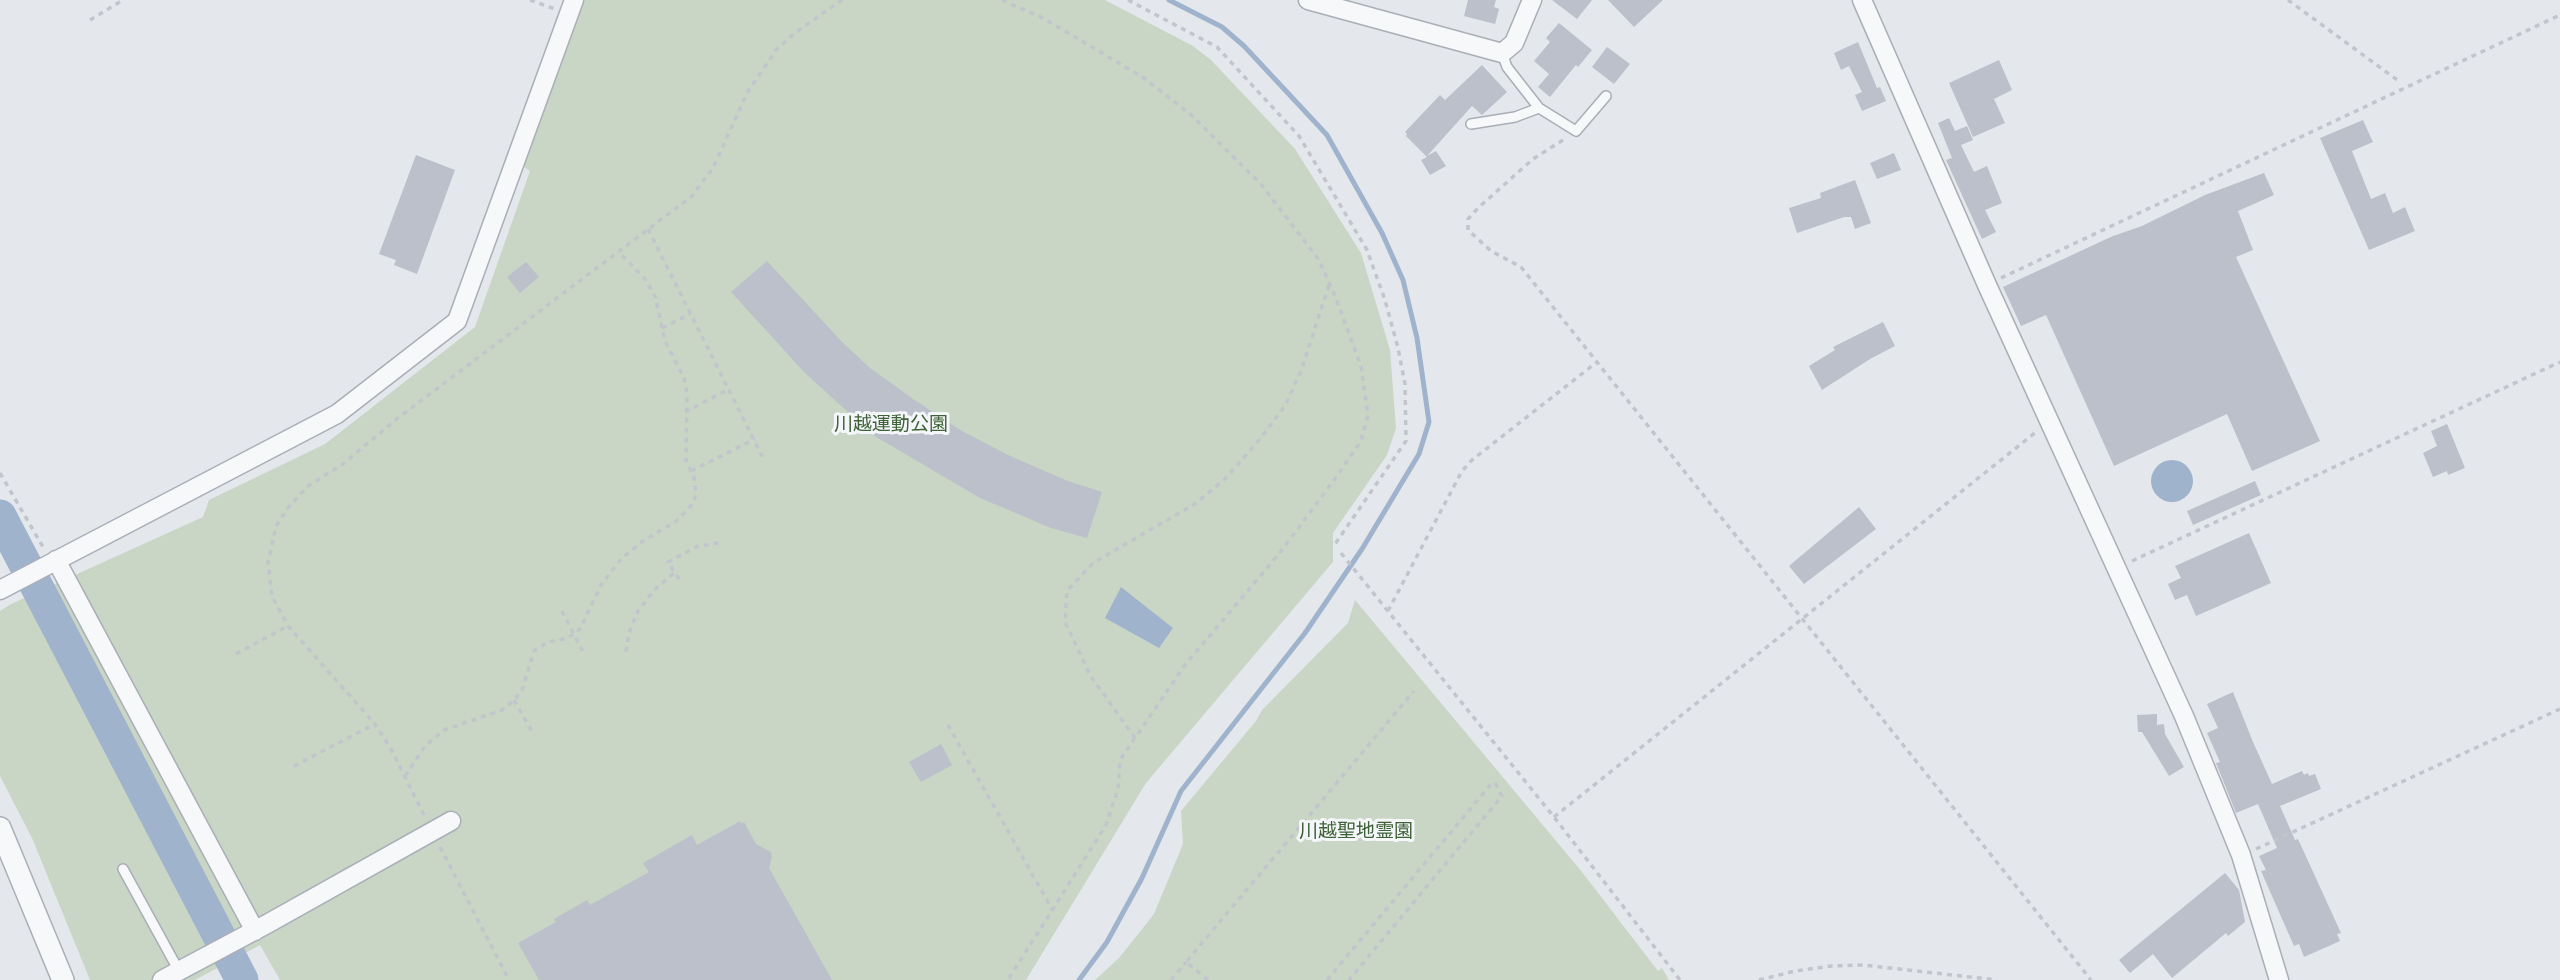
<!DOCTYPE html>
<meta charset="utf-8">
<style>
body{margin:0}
canvas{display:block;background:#e4e7ec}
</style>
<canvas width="2560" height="980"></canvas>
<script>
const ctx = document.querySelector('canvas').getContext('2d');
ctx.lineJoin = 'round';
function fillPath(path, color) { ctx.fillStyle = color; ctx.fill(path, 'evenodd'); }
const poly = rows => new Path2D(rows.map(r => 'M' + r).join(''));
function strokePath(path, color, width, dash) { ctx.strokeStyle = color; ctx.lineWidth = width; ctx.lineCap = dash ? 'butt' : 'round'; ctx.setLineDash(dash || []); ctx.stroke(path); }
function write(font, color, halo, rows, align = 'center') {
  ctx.font = font + ' "Varela Round","Noto Sans JP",sans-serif'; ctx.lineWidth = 6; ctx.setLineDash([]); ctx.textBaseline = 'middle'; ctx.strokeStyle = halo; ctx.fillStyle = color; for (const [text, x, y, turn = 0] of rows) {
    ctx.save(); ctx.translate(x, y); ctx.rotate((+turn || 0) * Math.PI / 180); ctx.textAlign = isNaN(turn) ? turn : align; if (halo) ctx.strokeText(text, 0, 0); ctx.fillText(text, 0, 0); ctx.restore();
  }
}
const green = poly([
 [584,0,1105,0,1193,46,1211,60,1295,149,1361,253,1390,350,1396,428,1387,455,1333,533,1333,562,1146,783,1026,980,280,980,260,945,195,980,90,980,32,838,0,776,0,611,11,604,203,517,209,500,325,444,475,327,530,171,524,167],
 [1355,600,1582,872,1658,971,1662,968,1669,980,1095,980,1119,958,1154,914,1183,844,1181,811,1256,721,1262,710,1348,623]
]);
const water = poly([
 '2151 481a21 21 0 1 1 42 0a21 21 0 1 1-42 0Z',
 [1121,587,1173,628,1159,648,1105,618]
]);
const stream = poly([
 [1079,980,1107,942,1142,878,1181,791,1305,633,1362,549,1419,454,1429,422,1417,338,1403,280,1382,233,1327,135,1244,46,1222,27,1169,0]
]);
const river = poly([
 [0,516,242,980]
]);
const building = poly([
 [1468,0,1496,0,1494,7,1499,9,1495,24,1464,16],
 [1552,0,1592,0,1577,19],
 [1608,0,1663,0,1634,27],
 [1559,23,1592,50,1578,67,1576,65,1550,97,1538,87,1549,74,1534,61,1550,42,1546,38],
 [1858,42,1877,88,1880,87,1886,101,1862,111,1855,95,1862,92,1849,66,1841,70,1834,53],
 [1607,47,1630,64,1614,84,1592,67],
 [1999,60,2012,90,1994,99,2005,123,1973,137,1949,83],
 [1482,65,1507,92,1482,115,1472,106,1427,156,1436,151,1446,166,1430,175,1421,160,1427,157,1406,136,1407,134,1405,132,1440,95,1445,100],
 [1949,118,1955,131,1967,126,1973,140,1961,145,1974,172,1987,166,2002,203,1985,210,1996,232,1982,239,1946,160,1952,158,1938,123],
 [2363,120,2373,142,2352,151,2371,199,2385,193,2393,213,2405,207,2415,231,2369,250,2320,138],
 [1894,153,1901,170,1877,179,1870,163],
 [416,155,455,170,417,274,394,265,396,260,379,254],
 [2264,173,2274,195,2238,211,2253,250,2236,257,2320,441,2252,471,2227,414,2114,466,2046,315,2021,326,2003,287,2113,236,2142,226,2205,195],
 [1855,180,1871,223,1855,229,1851,217,1844,217,1797,233,1789,208,1821,198,1820,193],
 [767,261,842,342,870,368,916,401,962,431,1010,456,1068,481,1102,492,1087,538,1051,528,980,498,873,435,805,373,731,292],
 [526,262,539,277,520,293,507,277],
 [1883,322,1895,346,1870,359,1822,390,1809,366,1835,350,1833,347],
 [2447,424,2465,468,2448,475,2447,471,2433,477,2423,453,2437,446,2431,431],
 [2255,481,2261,495,2193,525,2187,511],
 [1859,507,1876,529,1804,584,1789,566],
 [2249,533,2271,583,2196,616,2187,595,2175,600,2168,584,2181,578,2175,566],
 [2233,692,2253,742,2272,784,2302,771,2304,775,2308,773,2309,776,2315,774,2321,789,2280,806,2295,840,2298,839,2341,933,2337,934,2340,941,2304,957,2299,944,2294,946,2261,871,2266,870,2259,856,2277,848,2258,804,2236,813,2216,763,2220,762,2207,733,2218,728,2207,704],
 [2157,714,2157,725,2164,724,2165,734,2184,767,2169,776,2142,732,2138,732,2137,715],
 [941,744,952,765,921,782,909,762],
 [740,821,741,824,744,822,756,844,771,852,772,857,769,868,832,980,539,980,518,943,556,922,554,919,587,900,590,905,649,872,643,863,692,835,697,845],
 [2225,873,2239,890,2245,922,2228,936,2226,933,2172,978,2153,954,2130,973,2119,960]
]);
const path = poly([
 [530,0,555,9],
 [1002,0,1043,18,1144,78,1190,114,1261,184,1319,260,1335,296,1361,366,1368,415,1361,441,1337,476,1279,554,1185,665,1120,760,1118,789,1106,825,1008,980],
 [1128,0,1217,47,1299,136,1367,250,1385,300,1398,348,1405,384,1406,441,1333,547],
 [2288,0,2400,82],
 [90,20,123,0],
 [1563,140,1533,159,1478,208,1468,219,1468,230,1491,251,1521,267,2091,980],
 [648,229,763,458],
 [2001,278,2560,15],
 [662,328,690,314],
 [685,412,727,390],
 [691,471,755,439],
 [0,473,43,547],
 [1341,553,1554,817,1680,980],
 [2132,561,2560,362],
 [679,579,668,562,696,547,723,542],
 [562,611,583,652],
 [1388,611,1462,471,1472,460,1597,362],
 [626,652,629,633,638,611,654,590,675,572],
 [236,654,288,626],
 [514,700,534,735],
 [948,725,1053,911],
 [1135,738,1090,675,1065,622,1067,591,1093,563,1195,504,1227,477,1259,440,1285,406,1301,371,1329,285],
 [294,766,375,724],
 [405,776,425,746,444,730,502,710,514,700,522,690,534,651,548,642,568,638,580,629,601,585,621,559,643,541,675,522,693,504,696,493,694,478,686,460,687,394,684,378,665,341,655,296,645,279,619,252],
 [424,815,390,747,375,724,288,626,272,596,268,563,276,526,288,508,308,486,343,464,398,418,691,197,713,168,747,93,776,50,796,32,842,0],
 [1554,817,2036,432],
 [440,847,509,980],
 [2256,849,2560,709],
 [1171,980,1186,962],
 [1208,980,1186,962,1414,691],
 [1327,980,1492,783,1495,783,1502,796,1349,980],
 [1759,980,1795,971,1832,966,1863,965,1997,980]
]);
const service = poly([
 [1502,53,1507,67,1539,108,1576,131,1606,96],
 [1471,124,1515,117,1539,108],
 [123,869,179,971]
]);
const minor = poly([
 [1308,0,1502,53,1514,43,1532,0],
 [1862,0,1987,285,2184,716,2241,855,2279,980],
 [56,560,255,931],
 [0,590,337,414,457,321,574,0],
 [162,980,267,924,451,821]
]);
const tertiary = poly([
 [0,828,63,980]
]);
const parkNames = [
 ["川越運動公園",891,425],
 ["川越聖地霊園",1356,832]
];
fillPath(green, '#c9d6c5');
fillPath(water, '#9fb4cc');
strokePath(stream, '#9fb4cc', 5);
strokePath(river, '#9fb4cc', 33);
fillPath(building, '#bbc0ca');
strokePath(service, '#a9aeb7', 12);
strokePath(minor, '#a9aeb7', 21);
strokePath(tertiary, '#a9aeb7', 24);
strokePath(path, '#c2c5cb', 3.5, [5, 5]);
strokePath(service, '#f7f8fa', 9);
strokePath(minor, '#f7f8fa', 18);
strokePath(tertiary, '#f7f8fa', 21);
write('19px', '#3f6138', '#f4f6f9', parkNames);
</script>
